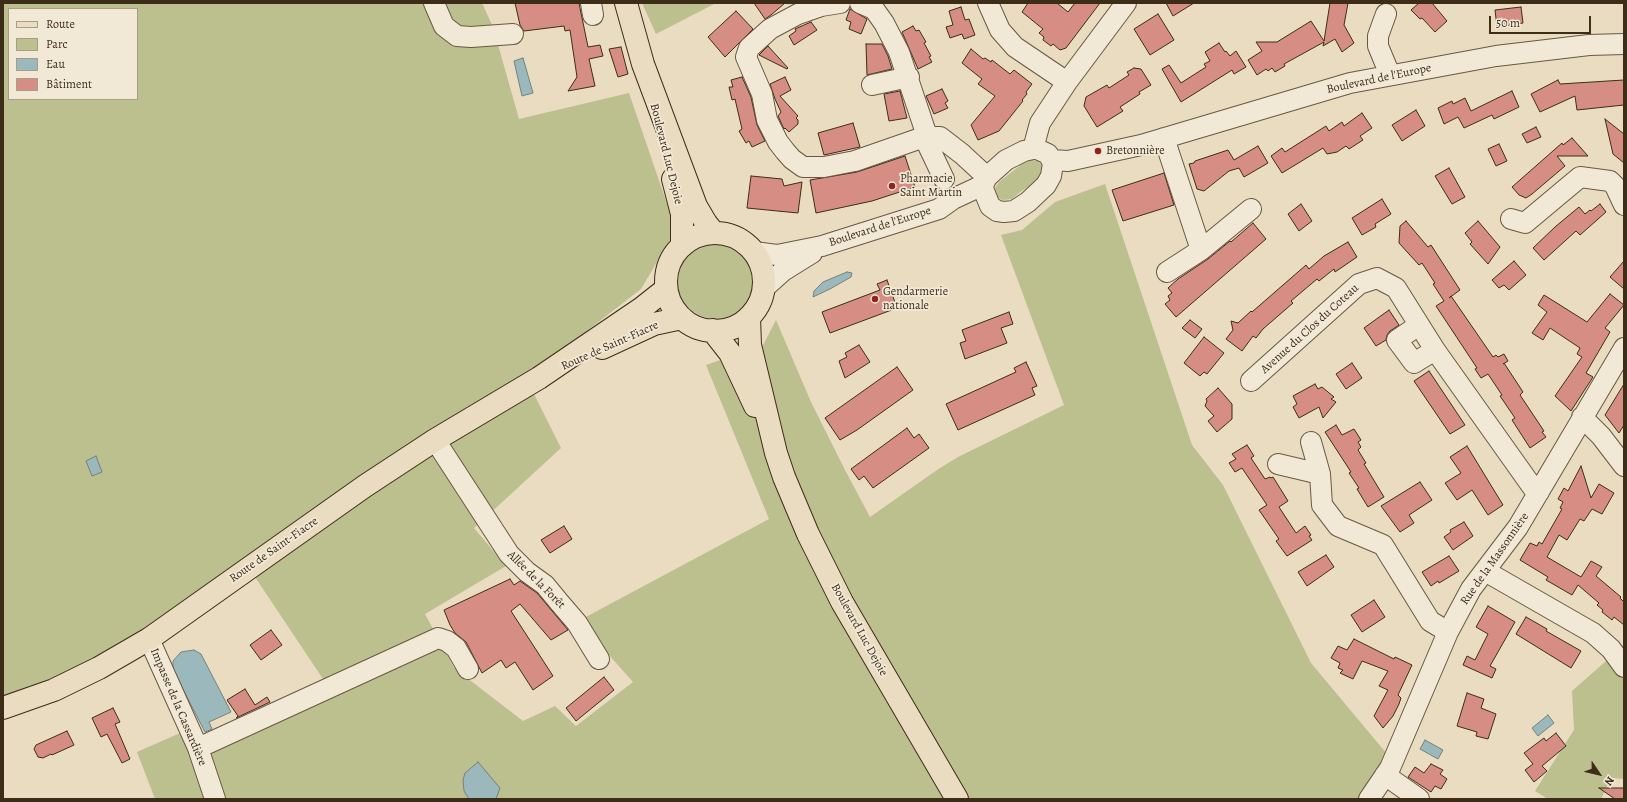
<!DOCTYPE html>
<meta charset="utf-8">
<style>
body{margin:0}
#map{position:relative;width:1627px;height:802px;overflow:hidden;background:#e9dcc0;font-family:Alegreya,serif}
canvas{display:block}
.frame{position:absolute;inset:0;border:4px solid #3d2d18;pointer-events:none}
.legend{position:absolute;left:8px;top:8px;width:130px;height:92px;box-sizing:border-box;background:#f1e8d6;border:1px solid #a99d8a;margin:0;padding:5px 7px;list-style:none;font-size:12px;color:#3d2d18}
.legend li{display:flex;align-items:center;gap:8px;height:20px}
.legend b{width:20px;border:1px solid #a99d8a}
.north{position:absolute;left:1579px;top:754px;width:40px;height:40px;-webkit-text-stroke:3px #f1e8d6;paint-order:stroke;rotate:125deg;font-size:11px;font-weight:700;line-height:16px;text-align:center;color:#3d2d18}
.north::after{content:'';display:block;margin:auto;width:14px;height:18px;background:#3d2d18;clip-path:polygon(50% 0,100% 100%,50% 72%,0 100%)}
.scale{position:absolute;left:1489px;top:16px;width:102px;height:18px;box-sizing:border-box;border:2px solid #3d2d18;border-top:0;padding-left:5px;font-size:12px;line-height:14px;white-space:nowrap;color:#3d2d18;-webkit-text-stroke:3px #f1e8d6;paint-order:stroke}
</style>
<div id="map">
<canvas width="1627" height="802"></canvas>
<div class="frame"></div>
<ul class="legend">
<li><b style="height:5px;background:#e9dcc0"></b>Route</li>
<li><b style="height:11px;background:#bcbf8e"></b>Parc</li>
<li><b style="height:11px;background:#9bb9bc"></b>Eau</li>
<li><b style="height:11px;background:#d58d84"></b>Bâtiment</li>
</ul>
<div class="north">N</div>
<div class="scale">50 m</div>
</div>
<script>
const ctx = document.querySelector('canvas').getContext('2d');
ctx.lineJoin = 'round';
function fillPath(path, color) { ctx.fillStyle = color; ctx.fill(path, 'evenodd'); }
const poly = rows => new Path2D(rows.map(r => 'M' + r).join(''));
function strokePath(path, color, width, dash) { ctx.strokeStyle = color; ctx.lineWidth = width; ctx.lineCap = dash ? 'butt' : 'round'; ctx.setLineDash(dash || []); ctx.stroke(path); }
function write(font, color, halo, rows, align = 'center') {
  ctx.font = font + ' Alegreya,serif'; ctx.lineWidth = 3.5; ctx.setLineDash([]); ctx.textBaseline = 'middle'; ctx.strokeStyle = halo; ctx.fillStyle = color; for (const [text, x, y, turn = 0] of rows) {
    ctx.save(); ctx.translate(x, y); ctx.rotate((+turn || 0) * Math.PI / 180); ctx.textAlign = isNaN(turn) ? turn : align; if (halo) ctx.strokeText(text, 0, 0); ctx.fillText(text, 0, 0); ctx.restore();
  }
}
const green = poly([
 [3,3,482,3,493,27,519,119,629,93,676,230,641,289,526,378,561,448,474,528,506,566,425,614,454,668,523,721,555,706,576,726,633,682,609,655,582,619,769,519,706,365,763,345,776,320,811,402,845,470,870,517,937,470,958,457,1064,405,1001,235,1022,230,1055,202,1105,184,1192,445,1223,485,1311,663,1387,754,1358,799,155,799,137,752,187,730,194,754,333,694,243,559,121,646,47,684,3,698],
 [9,9,137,9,137,99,9,99],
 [642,3,716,3,656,34],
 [1031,160,1038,161,1043,166,1042,174,1039,180,1020,192,1012,199,1002,200,996,196,995,188,999,182,1022,164],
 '677 280a39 39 0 1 1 78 0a39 39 0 1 1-78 0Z',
 [1614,654,1624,667,1624,779,1611,778,1601,799,1548,799,1535,791,1574,730,1572,691]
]);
const water = poly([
 [523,58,533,93,522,96,514,61,523,58],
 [847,272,852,273,851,277,830,289,813,297,814,291,823,282,847,272],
 [96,456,102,472,92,476,86,461,96,456],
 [194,650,201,654,231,712,209,722,212,729,205,732,173,670,173,661,181,652,194,650],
 [1548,715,1554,723,1538,736,1532,728,1548,715],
 [1425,740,1443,750,1438,759,1420,749,1425,740],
 [478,762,500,788,496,799,469,799,464,791,463,780,465,773,478,762]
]);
const building = poly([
 [515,3,579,3,588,47,600,45,603,56,589,59,595,86,568,91,577,77,570,30,565,31,564,26,524,31,520,25,515,3],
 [754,3,785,3,771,15,765,19,754,3],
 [1028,3,1057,3,1068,12,1075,3,1100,3,1066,48,1060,50,1053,44,1051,46,1043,40,1044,37,1039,33,1043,29,1022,12,1028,3],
 [1166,3,1194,3,1173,16,1166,3],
 [1330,3,1348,3,1344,25,1354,43,1342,52,1335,39,1323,46,1324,42,1284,64,1285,66,1275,72,1272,68,1268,71,1266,69,1257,75,1248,60,1262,51,1256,42,1277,42,1311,21,1324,41,1330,3],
 [1419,3,1432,3,1447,21,1435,32,1422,18,1420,19,1411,10,1419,3],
 [961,7,965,20,969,19,975,35,964,39,962,34,950,38,946,27,953,25,949,11,961,7],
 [1521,7,1523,23,1497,27,1495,10,1521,7],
 [850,9,867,19,861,34,849,29,851,22,846,20,850,9],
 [736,11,753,29,725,57,708,37,736,11],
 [1158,14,1174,40,1150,55,1134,29,1158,14],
 [811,22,817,30,794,45,789,36,796,31,795,29,811,22],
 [913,26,916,31,919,30,926,42,924,43,931,56,929,57,932,62,918,69,902,32,913,26],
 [1219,43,1225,52,1226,51,1230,56,1236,51,1246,67,1234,74,1232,70,1181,102,1162,69,1169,65,1181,83,1206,67,1204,64,1210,61,1205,52,1219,43],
 [866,44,882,44,888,56,892,69,867,75,866,44],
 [768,46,788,68,787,69,759,55,768,46],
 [621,47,628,74,618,77,609,49,621,47],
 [971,49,983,59,985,58,991,62,992,60,1010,74,1014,70,1032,84,1026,92,1027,94,1022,100,1023,101,999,131,978,140,971,125,995,96,978,84,982,79,962,63,971,49],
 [1134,68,1141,69,1151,85,1139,92,1140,94,1120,107,1123,111,1097,127,1084,106,1086,97,1107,85,1109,88,1129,75,1127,72,1134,68],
 [742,77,751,97,757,125,765,141,752,147,749,141,746,143,739,131,742,129,735,99,732,100,729,87,733,87,731,80,742,77],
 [785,77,791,90,780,96,798,116,796,118,798,120,798,124,789,132,785,128,784,129,778,116,781,112,775,99,770,84,785,77],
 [1558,80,1560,84,1624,80,1624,105,1577,110,1575,96,1540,112,1531,94,1558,80],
 [942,89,948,101,945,103,948,108,934,114,926,96,942,89],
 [900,91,907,118,889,121,884,94,900,91],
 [1512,91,1519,107,1494,119,1492,115,1464,128,1458,117,1444,124,1438,108,1452,101,1453,104,1465,98,1471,111,1512,91],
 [1416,110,1425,126,1402,141,1392,125,1416,110],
 [1362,113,1372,128,1360,136,1363,140,1349,149,1346,146,1337,152,1327,154,1323,148,1282,173,1271,156,1282,148,1285,152,1326,126,1329,131,1342,122,1344,126,1362,113],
 [1605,119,1624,134,1624,163,1613,154,1605,119],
 [853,123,860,147,824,155,818,133,853,123],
 [1536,127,1541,137,1527,143,1522,134,1536,127],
 [1572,138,1588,156,1557,156,1565,166,1532,194,1526,198,1519,195,1512,187,1562,143,1563,145,1572,138],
 [1499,144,1507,161,1496,166,1488,149,1499,144],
 [1258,146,1268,163,1244,177,1239,168,1229,171,1204,191,1197,189,1189,164,1194,163,1195,161,1228,150,1234,160,1258,146],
 [905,156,915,187,872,201,816,213,810,180,857,172,905,156],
 [1449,168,1465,197,1452,204,1435,176,1449,168],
 [1164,173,1174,205,1123,221,1112,190,1164,173],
 [751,176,782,179,784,186,802,182,798,213,747,208,751,176],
 [1382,199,1391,214,1375,224,1376,227,1362,235,1352,218,1382,199],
 [1301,204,1312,221,1299,231,1288,214,1301,204],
 [1600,204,1606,212,1580,235,1576,231,1544,260,1533,248,1555,227,1579,207,1585,214,1590,210,1591,211,1600,204],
 [1406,221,1428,247,1431,245,1460,290,1449,298,1451,296,1493,357,1496,355,1498,357,1504,354,1508,361,1503,364,1504,363,1523,392,1520,395,1544,431,1542,432,1546,437,1530,448,1512,420,1515,418,1500,396,1502,395,1488,374,1481,378,1475,369,1477,368,1436,306,1444,301,1433,284,1435,283,1422,263,1419,265,1399,243,1400,226,1406,221],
 [1478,221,1500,247,1488,264,1470,244,1472,242,1465,233,1478,221],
 [1253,223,1266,239,1176,317,1165,304,1170,300,1168,296,1172,293,1168,288,1178,279,1208,259,1230,241,1231,242,1253,223],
 [1348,242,1357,257,1335,272,1334,269,1319,281,1317,279,1291,301,1293,303,1263,329,1256,338,1253,336,1242,351,1226,339,1233,330,1231,321,1238,323,1251,311,1252,312,1306,265,1309,269,1324,256,1348,242],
 [1514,261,1526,275,1509,290,1504,285,1499,288,1492,280,1514,261],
 [1624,261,1624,289,1610,277,1624,261],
 [887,280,897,308,830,333,822,312,880,290,877,284,887,280],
 [1610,294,1624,305,1605,328,1610,332,1586,373,1593,377,1571,411,1555,396,1582,357,1577,354,1580,348,1550,328,1543,340,1532,333,1547,312,1538,305,1544,295,1587,322,1610,294],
 [1389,310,1399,325,1390,331,1387,335,1386,340,1376,346,1364,328,1389,310],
 [1009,312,1013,324,1001,328,1007,343,965,359,960,343,966,341,962,330,1009,312],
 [1190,320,1202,329,1195,338,1182,328,1190,320],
 [1204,337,1224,353,1207,374,1204,372,1200,376,1184,363,1204,337],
 [859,345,870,362,845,378,839,361,847,357,845,353,859,345],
 [1026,362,1037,386,1032,388,1035,395,958,430,946,404,1016,372,1014,368,1026,362],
 [1352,363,1362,378,1346,389,1336,374,1352,363],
 [897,367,913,390,857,430,840,440,825,418,897,367],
 [1429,371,1465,425,1450,434,1414,381,1429,371],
 [1315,384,1318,389,1322,387,1334,397,1331,399,1336,402,1323,418,1319,407,1299,418,1293,407,1297,404,1293,396,1315,384],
 [1624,384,1624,425,1619,433,1605,415,1624,384],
 [1218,388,1232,404,1232,419,1217,432,1208,421,1214,416,1205,406,1207,401,1206,399,1218,388],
 [1336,425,1342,435,1354,429,1361,440,1358,442,1361,447,1358,450,1366,463,1364,464,1384,497,1368,507,1357,489,1359,488,1349,473,1351,472,1325,432,1336,425],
 [907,428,914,438,919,434,929,448,873,488,864,476,859,480,851,469,907,428],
 [1247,445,1254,456,1251,458,1265,479,1270,477,1271,478,1273,477,1288,501,1279,507,1296,533,1305,526,1311,535,1309,536,1312,540,1287,556,1276,541,1279,539,1259,510,1267,505,1242,468,1235,472,1229,463,1236,459,1232,454,1247,445],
 [1467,446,1503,505,1488,515,1472,490,1457,500,1445,483,1461,473,1450,457,1467,446],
 [1581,466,1591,498,1599,484,1614,493,1602,514,1592,509,1584,521,1580,519,1567,540,1559,535,1547,557,1581,577,1591,561,1602,567,1596,576,1621,597,1620,598,1624,602,1624,625,1614,617,1612,620,1602,612,1603,610,1597,605,1599,603,1578,585,1572,595,1546,580,1548,577,1520,560,1530,543,1537,546,1539,542,1542,544,1562,509,1560,508,1563,502,1558,499,1564,488,1568,491,1581,466],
 [1420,482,1432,500,1409,515,1414,523,1400,532,1381,506,1420,482],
 [1464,522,1473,536,1453,550,1444,537,1451,532,1450,530,1464,522],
 [564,526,572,539,550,553,541,540,564,526],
 [1326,555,1334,567,1307,586,1298,572,1326,555],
 [1449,556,1459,571,1439,583,1438,581,1431,586,1422,572,1449,556],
 [510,579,514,585,520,581,537,593,568,630,551,640,520,604,511,611,553,676,533,690,515,662,506,668,501,660,482,673,466,642,455,633,450,625,444,610,510,579],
 [1374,600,1385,617,1362,632,1351,615,1374,600],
 [1488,606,1515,622,1490,666,1496,669,1492,678,1463,665,1467,656,1475,660,1488,634,1476,627,1488,606],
 [1526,617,1547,629,1546,631,1581,651,1571,668,1516,634,1526,617],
 [271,630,282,645,261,660,250,645,271,630],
 [1354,639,1394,659,1395,657,1412,665,1398,695,1401,698,1399,704,1393,716,1383,728,1374,716,1388,690,1379,686,1388,671,1362,661,1353,679,1340,673,1343,670,1338,668,1340,663,1331,658,1338,646,1347,650,1354,639],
 [604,677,614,690,576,721,566,708,604,677],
 [245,689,255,705,267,697,270,702,236,718,238,716,227,700,245,689],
 [1467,693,1484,699,1481,708,1496,714,1488,739,1476,736,1477,732,1457,726,1467,693],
 [113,708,120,722,115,724,130,759,122,763,107,734,101,737,92,718,113,708],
 [67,731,74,745,52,755,51,754,43,758,38,757,34,749,36,745,67,731],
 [1556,733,1566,746,1542,766,1547,771,1534,782,1525,770,1533,764,1524,753,1544,738,1546,741,1556,733],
 [1431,764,1443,770,1440,774,1447,779,1441,789,1435,786,1431,792,1408,777,1415,767,1424,773,1431,764],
 [1599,788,1624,788,1624,799,1615,799,1599,788]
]);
const minor = poly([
 [434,3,444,26,457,36,471,37,513,34],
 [591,3,593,15],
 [840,3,821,6,798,14,770,29,749,48,746,57,762,94,767,120,778,142,785,151,792,159,803,167,824,167,855,161,924,137,940,137,962,154,987,177],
 [860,3,874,9,884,23,899,52,927,136],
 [988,3,1000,30,1015,47,1067,82],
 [1386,14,1378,36,1378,46,1390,75],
 [872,85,909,77],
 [924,137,944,179],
 [1164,138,1201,250],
 [1033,149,1037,149,1048,154,1053,163,1051,176,1046,185,1028,202,1014,211,1004,212,997,211,990,206,984,191,983,185,987,177,1006,160,1024,151,1033,149],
 [1033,149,1040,123,1067,82,1126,3],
 [1052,160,1068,161,1141,145,1350,83,1496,56,1589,45,1624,44],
 [1511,219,1525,223,1580,177,1610,181,1615,186,1624,205],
 [754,252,777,255,822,246,939,209,953,199,983,185],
 [1167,272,1201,250,1251,209],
 [764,288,783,271,812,253],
 [1419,325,1397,340,1414,363,1435,350],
 [1251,381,1359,284,1377,278,1396,288,1435,350,1533,488,1539,492],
 [1582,417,1601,436,1624,466],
 [435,440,509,554,527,572,545,585,559,602,577,623,599,659],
 [1311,442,1320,474,1322,505,1338,526,1383,545,1430,621,1448,632],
 [1278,464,1320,474],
 [1485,571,1593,633,1611,649,1624,667],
 [149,639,198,748,215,799],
 [198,748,438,638,447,641,456,648,468,669],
 [1385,775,1419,799],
 [1369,799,1390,768,1396,754,1448,632,1471,589,1518,527,1624,348]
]);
const major = poly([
 [626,3,643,64,696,206,706,223,714,233],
 [673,179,682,214,682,246],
 '666 282a49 49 0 1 1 98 0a49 49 0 1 1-98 0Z',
 [749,317,750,345,776,453,784,477,808,534,842,602,957,799],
 [712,330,730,353,755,406],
 [602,348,654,324,682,318],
 [3,708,54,690,99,668,149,639,365,486,435,440,539,378,642,308,666,289]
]);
const markers = [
 [1098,151,4,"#8f2418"],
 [892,186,4,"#8f2418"],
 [875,299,4,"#8f2418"]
];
const streetNames = [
 ["Boulevard de l'Europe",1379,79,-12],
 ["Boulevard Luc Dejoie",666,154,76],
 ["Boulevard de l'Europe",880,227,-18],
 ["Avenue du Clos du Coteau",1310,329,-42],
 ["Route de Saint-Fiacre",610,346,-24],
 ["Route de Saint-Fiacre",274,550,-35],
 ["Rue de la Massonnière",1495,559,-55],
 ["Allée de la Forêt",536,580,45],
 ["Boulevard Luc Dejoie",859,630,61],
 ["Impasse de la Cassardière",178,707,67]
];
const poiNames = [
 ["Bretonnière",1106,151],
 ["Pharmacie",900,179],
 ["Saint Martin",900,193],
 ["Gendarmerie",883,292],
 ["nationale",883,306]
];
fillPath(green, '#bcbf8e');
fillPath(water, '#9bb9bc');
strokePath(water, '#75817a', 1);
fillPath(building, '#d58d84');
strokePath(building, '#3d2d18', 1);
strokePath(minor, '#685942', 22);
strokePath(major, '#3d2d18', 24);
strokePath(minor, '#f1e8d6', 20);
strokePath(major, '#e9dcc0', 22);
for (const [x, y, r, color] of markers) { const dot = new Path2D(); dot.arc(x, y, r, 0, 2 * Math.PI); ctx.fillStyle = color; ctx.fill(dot); strokePath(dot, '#f1e8d6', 1.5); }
write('12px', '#3d2d18', '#f1e8d6', streetNames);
write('12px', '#3d2d18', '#f1e8d6', poiNames, 'left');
</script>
